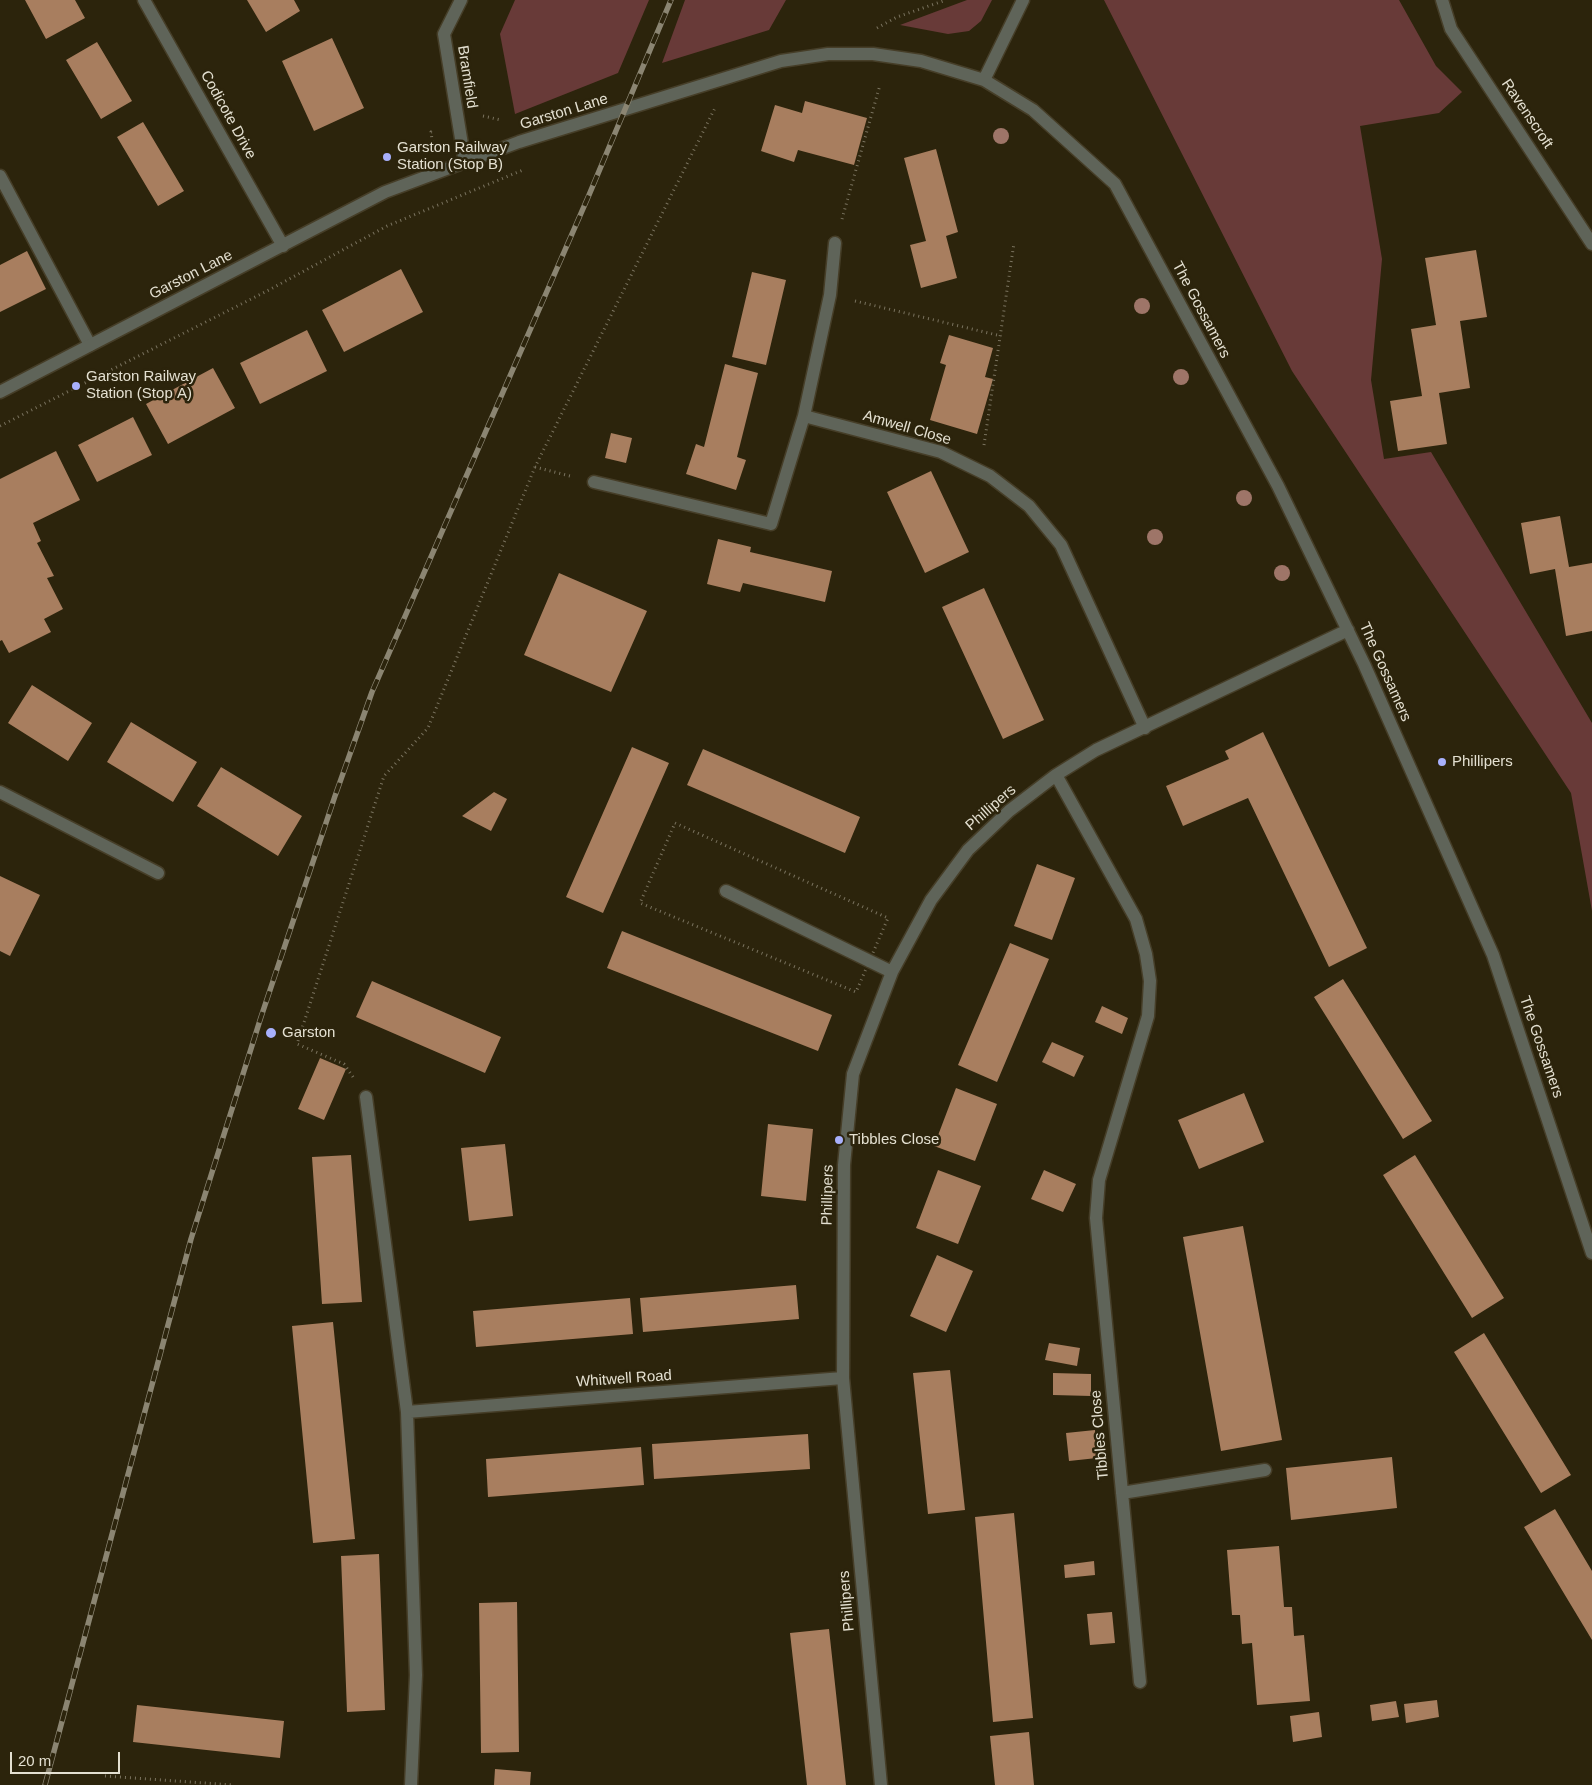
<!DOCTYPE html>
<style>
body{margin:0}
#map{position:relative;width:1592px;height:1785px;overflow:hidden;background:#2c240c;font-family:Helvetica,sans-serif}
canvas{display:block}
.scale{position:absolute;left:10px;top:1752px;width:110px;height:22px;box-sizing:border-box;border:2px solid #e4e0d1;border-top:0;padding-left:6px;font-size:15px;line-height:18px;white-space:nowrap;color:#e4e0d1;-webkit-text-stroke:4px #2c240c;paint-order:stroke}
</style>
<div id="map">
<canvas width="1592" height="1785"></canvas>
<div class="scale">20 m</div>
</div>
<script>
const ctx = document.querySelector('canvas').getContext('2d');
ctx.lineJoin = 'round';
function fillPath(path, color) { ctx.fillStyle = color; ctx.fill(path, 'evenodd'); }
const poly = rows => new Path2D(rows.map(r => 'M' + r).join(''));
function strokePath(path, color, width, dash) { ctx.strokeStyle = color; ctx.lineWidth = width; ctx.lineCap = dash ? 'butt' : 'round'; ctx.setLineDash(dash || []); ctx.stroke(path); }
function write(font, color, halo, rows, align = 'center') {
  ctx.font = font + ' Helvetica,sans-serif'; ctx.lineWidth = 5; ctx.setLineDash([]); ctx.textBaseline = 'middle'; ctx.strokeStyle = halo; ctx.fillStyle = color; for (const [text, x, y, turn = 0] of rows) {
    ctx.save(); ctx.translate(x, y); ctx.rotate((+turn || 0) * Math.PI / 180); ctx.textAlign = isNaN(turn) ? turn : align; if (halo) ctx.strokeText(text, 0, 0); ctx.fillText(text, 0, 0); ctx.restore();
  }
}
const green = poly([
 [515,0,649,0,618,73,515,114,500,34],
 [685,0,786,0,769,30,662,63],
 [967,0,992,0,981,21,969,31,948,34,900,25],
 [1104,0,1399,0,1436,66,1462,92,1439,113,1360,126,1382,259,1371,380,1384,459,1431,452,1592,723,1592,911,1571,793,1292,371]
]);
const building = poly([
 [25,0,75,0,85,18,46,39],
 [247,0,294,0,300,11,266,32],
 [332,38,364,108,314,131,282,61],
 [97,42,132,101,101,119,66,60],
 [805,101,867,118,854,165,798,150,794,162,761,151,775,105,802,113],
 [143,122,184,191,158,206,117,137],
 [936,149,958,232,946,236,957,278,921,288,910,245,926,241,904,158],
 [1476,250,1487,317,1460,321,1470,388,1439,393,1447,444,1398,451,1390,401,1422,396,1411,329,1436,325,1425,258],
 [27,251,46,289,0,312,0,265],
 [401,269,423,312,344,352,322,310],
 [752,272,786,280,766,365,732,357],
 [307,330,327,371,260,404,240,363],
 [949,335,993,348,985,377,993,379,977,434,930,420,946,365,940,363],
 [725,364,758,373,737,457,746,460,736,490,686,474,696,444,704,447],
 [213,368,235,408,168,444,146,404],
 [133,417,152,455,97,482,78,445],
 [611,433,632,438,626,463,605,458],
 [56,451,80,500,33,523,41,541,37,543,54,576,47,578,63,609,44,619,51,632,9,653,2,640,0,641,0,479],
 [931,471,969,552,925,573,887,492],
 [1560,516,1569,567,1592,563,1592,631,1566,636,1555,569,1530,574,1521,523],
 [718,539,751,547,750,552,832,571,825,602,743,583,740,592,707,584],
 [559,573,647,611,611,692,524,655],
 [984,588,1044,720,1003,739,942,607],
 [32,685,92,723,68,761,8,723],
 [131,722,197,762,173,802,107,762],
 [1263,732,1367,948,1329,967,1248,798,1183,826,1166,786,1229,759,1225,751],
 [632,747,669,763,603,913,566,897],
 [703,749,860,817,845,853,687,785],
 [221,767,302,816,278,856,197,806],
 [494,792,507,799,491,831,462,816],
 [1037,864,1075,878,1052,940,1014,926],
 [0,876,40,895,10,956,0,951],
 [622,931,832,1015,818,1051,607,968],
 [1010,943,1049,959,997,1082,958,1065],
 [1343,979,1432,1121,1403,1139,1314,997],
 [372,981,501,1037,485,1073,356,1017],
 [1102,1006,1128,1018,1122,1034,1095,1022],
 [1052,1042,1084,1056,1074,1077,1042,1062],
 [320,1058,346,1069,324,1120,298,1109],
 [956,1088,997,1104,975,1161,934,1146],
 [1244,1093,1264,1142,1199,1169,1178,1120],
 [768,1124,813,1129,806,1201,761,1196],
 [505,1144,513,1216,469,1221,461,1148],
 [351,1155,362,1302,322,1304,312,1157],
 [1415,1155,1504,1298,1472,1318,1383,1175],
 [938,1170,981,1186,958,1244,916,1228],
 [1044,1170,1076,1184,1063,1212,1031,1199],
 [1243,1226,1282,1440,1221,1451,1183,1237],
 [937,1255,973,1271,946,1332,910,1316],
 [796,1285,799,1319,643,1332,640,1298],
 [630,1298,633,1334,476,1347,473,1311],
 [333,1322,355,1539,313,1543,292,1326],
 [1484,1333,1571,1475,1541,1493,1454,1352],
 [1049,1343,1080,1348,1077,1366,1045,1360],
 [950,1370,965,1510,928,1514,913,1373],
 [1053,1373,1091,1374,1091,1396,1053,1395],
 [1095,1430,1097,1458,1069,1461,1066,1433],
 [808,1434,810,1469,654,1479,652,1444],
 [641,1447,644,1485,488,1497,486,1459],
 [1392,1457,1397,1508,1291,1520,1286,1468],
 [1555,1509,1592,1571,1592,1640,1524,1527],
 [1014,1513,1033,1718,993,1722,975,1517],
 [1279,1546,1284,1607,1292,1607,1294,1636,1304,1635,1310,1701,1257,1705,1252,1643,1242,1644,1240,1615,1232,1615,1227,1550],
 [379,1554,385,1710,347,1712,341,1556],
 [1094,1561,1095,1575,1065,1578,1064,1565],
 [517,1602,519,1752,481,1753,479,1603],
 [1112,1612,1115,1643,1090,1645,1087,1614],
 [829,1629,846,1785,807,1785,790,1633],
 [1437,1700,1439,1717,1406,1723,1404,1704],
 [1396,1701,1399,1717,1372,1721,1370,1705],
 [137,1705,284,1721,280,1758,133,1742],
 [1319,1712,1322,1737,1293,1742,1290,1716],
 [1029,1732,1034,1785,995,1785,990,1736],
 [495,1769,531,1772,530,1785,494,1785]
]);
const path = poly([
 [877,28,897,17,946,0],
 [483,116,501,120],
 [433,147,431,132,434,131],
 [842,219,880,85],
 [855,301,1001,336],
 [0,426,269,290,387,226,523,170],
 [984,445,1014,243],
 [535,467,570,476],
 [675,823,888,918,856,992,640,903,675,823],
 [353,1077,344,1064,297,1044,384,776,428,728,535,467,715,108],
 [105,1776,233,1785]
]);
const lane = poly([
 [0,176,90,345]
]);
const street = poly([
 [144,0,283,246],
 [461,0,444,34,465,163],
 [1442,0,1451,29,1592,244],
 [984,80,1023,0],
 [0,392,385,192,519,142,781,61,828,54,873,54,921,61,984,80,1033,110,1115,184,1278,486,1364,664,1493,955,1592,1253],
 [804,416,941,452,990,476,1029,506,1061,545,1145,728],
 [594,482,771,524,804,416,830,295,835,243],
 [1056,775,1136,919,1146,954,1150,981,1148,1016,1099,1180,1096,1218,1140,1682],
 [0,792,158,873],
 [726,891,892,972],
 [366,1097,407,1412,416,1675,411,1785],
 [407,1412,843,1378],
 [1122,1493,1265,1470],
 [881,1785,843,1378,844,1165,853,1074,892,972,931,900,968,850,1009,811,1056,775,1096,750,1348,630]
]);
const rail = poly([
 [45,1785,191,1239,261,1017,335,796,372,692,589,195,671,0]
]);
const trees = [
 [1001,136],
 [1142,306],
 [1181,377],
 [1244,498],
 [1155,537],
 [1282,573]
];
const markers = [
 [387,157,5,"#a8b0fc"],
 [76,386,5,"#a8b0fc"],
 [1442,762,5,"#a8b0fc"],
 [271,1033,6,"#a8b0fc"],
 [839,1140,5,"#a8b0fc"]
];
const streetNames = [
 ["Bramfield",467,77,81],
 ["Garston Lane",564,112,-17],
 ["Ravenscroft",1527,114,56],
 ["Codicote Drive",228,115,61],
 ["Garston Lane",191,275,-27],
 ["The Gossamers",1201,310,62],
 ["Amwell Close",907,428,16],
 ["The Gossamers",1385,672,66],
 ["Phillipers",991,808,-41],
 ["The Gossamers",1541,1047,71],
 ["Phillipers",828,1195,-89],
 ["Whitwell Road",624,1379,-4],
 ["Tibbles Close",1100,1435,-95],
 ["Phillipers",847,1601,-95]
];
const poiNames = [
 ["Garston Railway",397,148],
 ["Station (Stop B)",397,165],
 ["Garston Railway",86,377],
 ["Station (Stop A)",86,394],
 ["Phillipers",1452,762],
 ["Garston",282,1033],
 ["Tibbles Close",849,1140]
];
fillPath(green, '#683a38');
fillPath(building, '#a87e5f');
strokePath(lane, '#463e28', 15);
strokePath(street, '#463e28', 15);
strokePath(path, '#7a735f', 3, [1, 4]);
strokePath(lane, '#5f6459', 12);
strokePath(street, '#5f6459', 12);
strokePath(rail, '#8b8572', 5.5);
strokePath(rail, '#2c240c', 4, [11]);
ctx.fillStyle = '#9e7568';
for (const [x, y] of trees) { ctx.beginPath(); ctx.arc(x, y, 8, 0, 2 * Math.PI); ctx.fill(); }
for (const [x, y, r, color] of markers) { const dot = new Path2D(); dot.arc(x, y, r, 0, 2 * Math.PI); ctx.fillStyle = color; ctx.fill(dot); strokePath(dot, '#2c240c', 2); }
write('15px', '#e4e0d1', '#2c240c', streetNames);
write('15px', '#e4e0d1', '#2c240c', poiNames, 'left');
</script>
